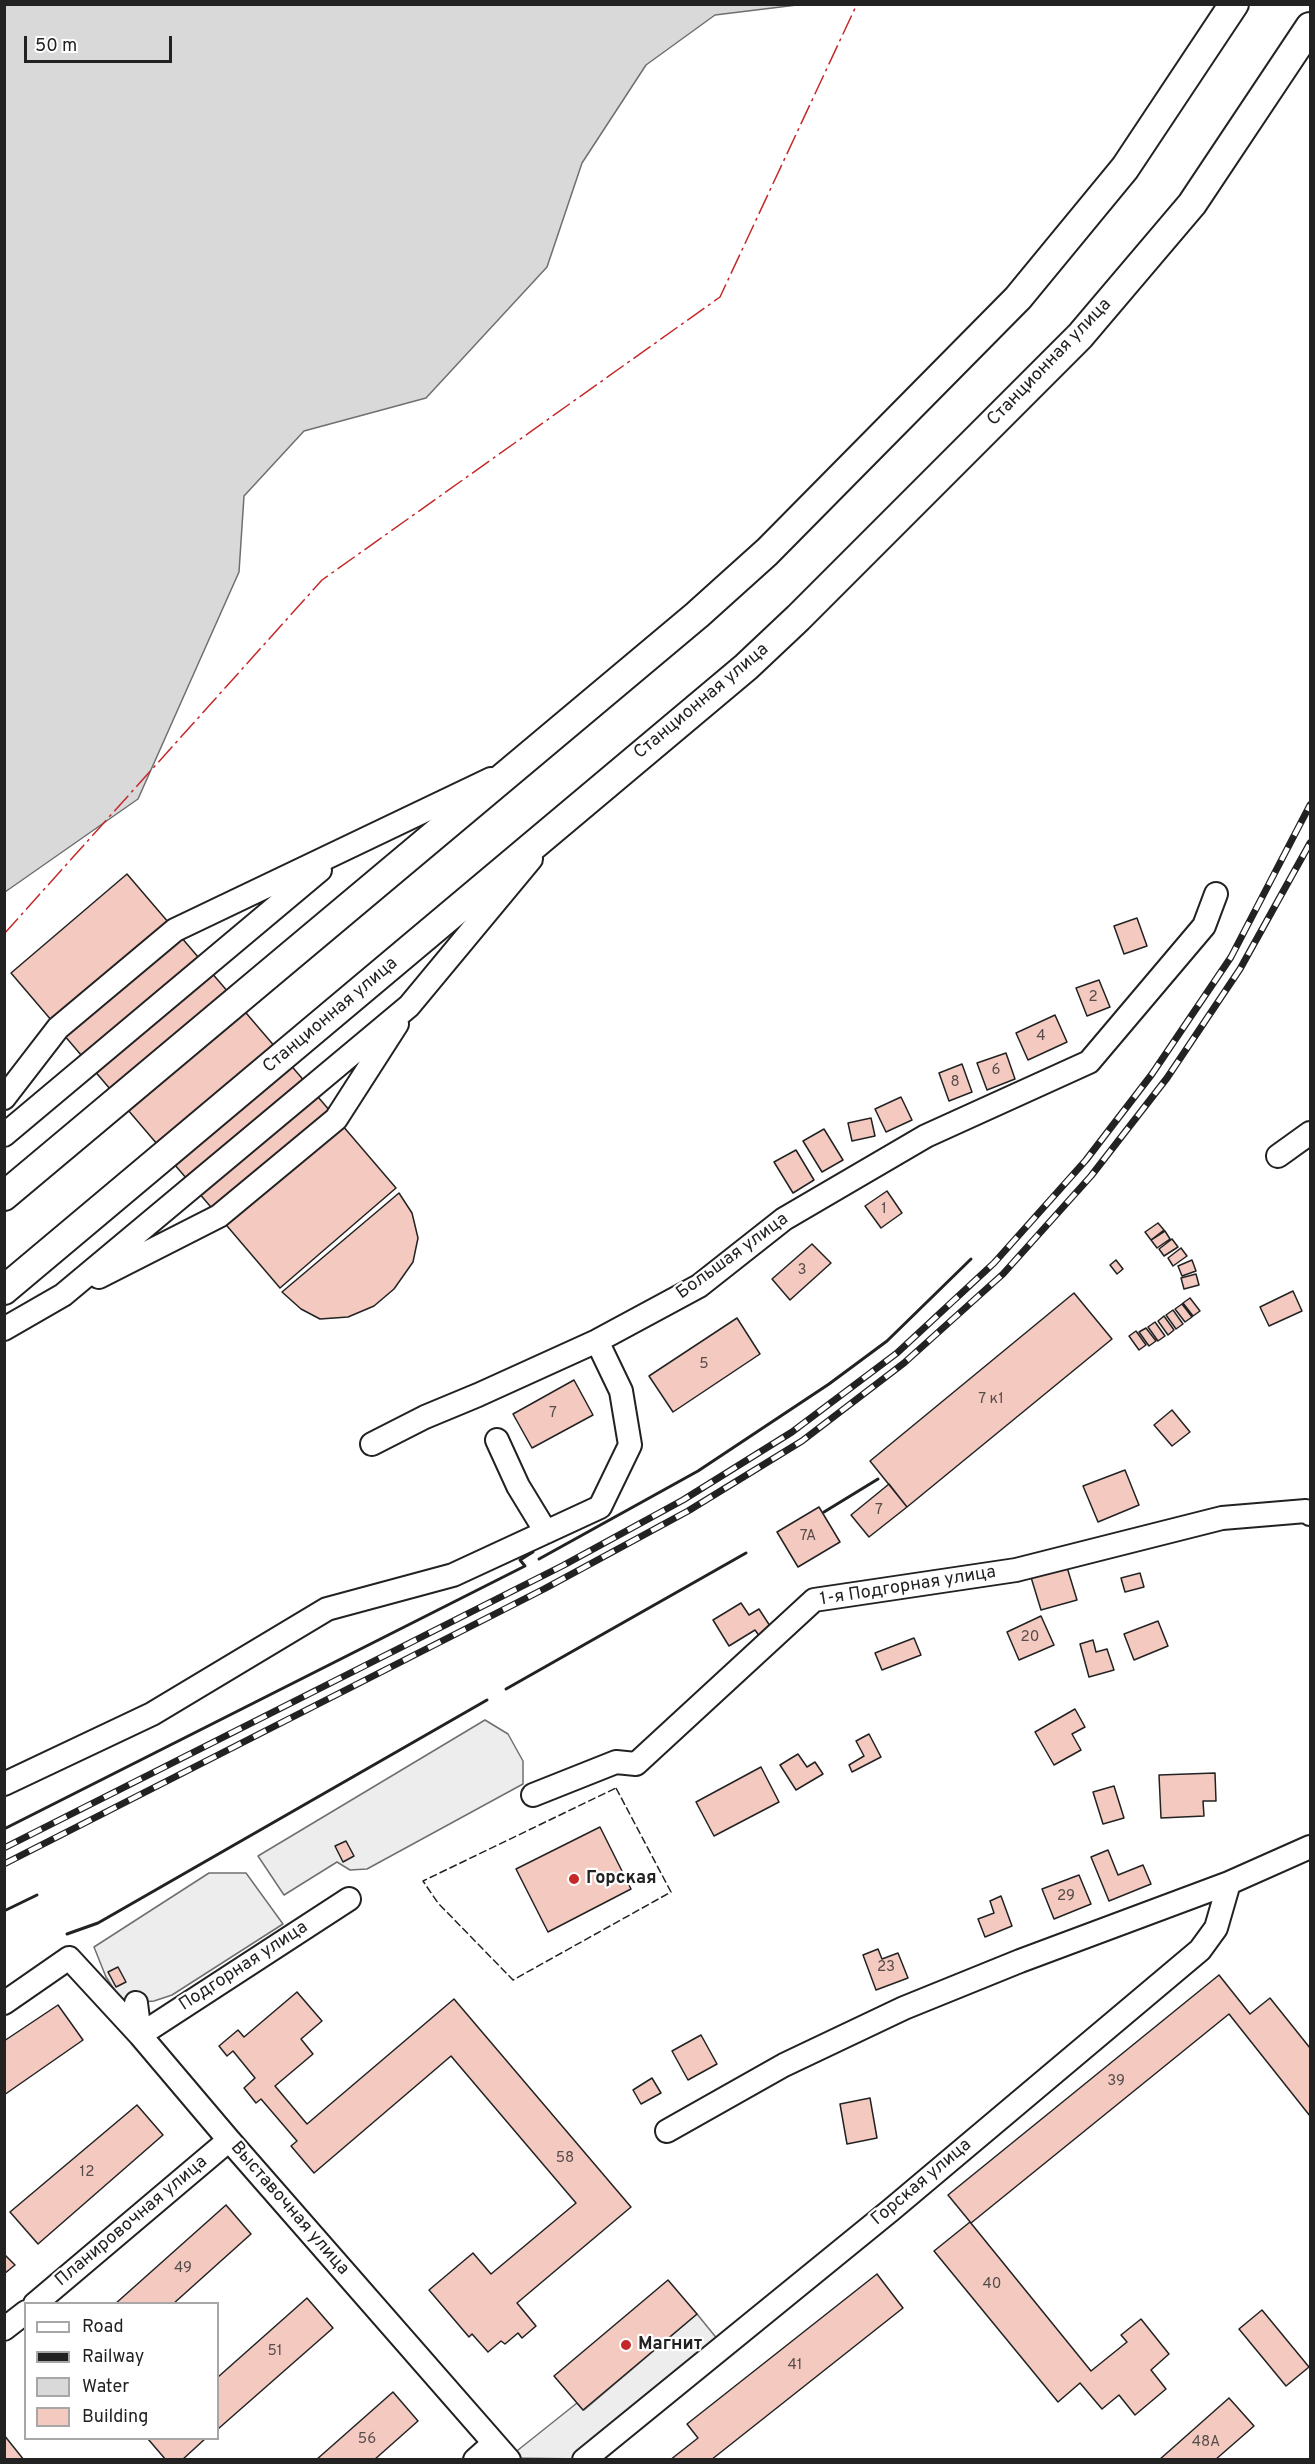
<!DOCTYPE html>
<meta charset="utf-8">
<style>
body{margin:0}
#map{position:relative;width:1315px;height:2464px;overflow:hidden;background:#fff;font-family:Overpass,sans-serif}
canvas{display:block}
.frame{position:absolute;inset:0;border:6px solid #222;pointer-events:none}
.legend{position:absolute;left:24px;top:2302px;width:195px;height:138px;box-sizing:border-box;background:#fff;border:2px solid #a7a7a7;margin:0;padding:8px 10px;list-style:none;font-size:18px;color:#222}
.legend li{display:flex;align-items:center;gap:12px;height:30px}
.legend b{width:30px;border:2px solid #a7a7a7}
.scale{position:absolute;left:24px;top:36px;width:148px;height:27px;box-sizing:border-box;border:3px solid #222;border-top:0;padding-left:8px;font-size:18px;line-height:21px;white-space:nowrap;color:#222;-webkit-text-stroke:4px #fff;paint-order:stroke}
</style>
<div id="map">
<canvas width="1315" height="2464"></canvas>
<div class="frame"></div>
<ul class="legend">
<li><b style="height:8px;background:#fff"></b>Road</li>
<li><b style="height:8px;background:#222"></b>Railway</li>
<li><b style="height:16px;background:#d9d9d9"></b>Water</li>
<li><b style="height:16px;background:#f3c9c0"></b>Building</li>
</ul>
<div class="scale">50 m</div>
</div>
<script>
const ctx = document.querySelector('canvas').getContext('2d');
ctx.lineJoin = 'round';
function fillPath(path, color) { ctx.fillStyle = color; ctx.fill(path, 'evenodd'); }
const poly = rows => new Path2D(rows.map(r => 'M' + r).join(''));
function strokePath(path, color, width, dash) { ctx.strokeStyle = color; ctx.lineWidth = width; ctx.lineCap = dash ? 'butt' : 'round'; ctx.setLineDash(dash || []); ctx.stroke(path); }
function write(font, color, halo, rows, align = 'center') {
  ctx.font = font + ' Overpass,sans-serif'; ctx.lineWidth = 4.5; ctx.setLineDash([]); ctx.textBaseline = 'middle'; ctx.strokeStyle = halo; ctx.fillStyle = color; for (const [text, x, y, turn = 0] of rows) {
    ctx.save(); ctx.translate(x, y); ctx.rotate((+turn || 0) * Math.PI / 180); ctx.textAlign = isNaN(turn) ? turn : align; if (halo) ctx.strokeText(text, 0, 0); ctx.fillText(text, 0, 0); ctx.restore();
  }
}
const parking = poly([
 [485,1720,508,1734,523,1761,523,1784,367,1869,350,1870,337,1862,284,1895,258,1856,485,1720],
 [209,1873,246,1873,283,1924,172,1995,154,2001,131,2003,119,1997,106,1977,94,1947,209,1873],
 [697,2314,723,2346,584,2459,508,2458,577,2403,584,2410,697,2314]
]);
const water = poly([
 [5,4,797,5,715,15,646,65,582,163,547,267,426,398,304,431,244,496,239,572,138,799,5,892,5,4]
]);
const building = poly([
 [127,874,396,1188,280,1288,11,973,127,874],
 [1137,918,1147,946,1124,954,1114,926,1137,918],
 [1099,980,1110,1007,1087,1016,1076,988,1099,980],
 [1055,1015,1067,1042,1028,1060,1016,1033,1055,1015],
 [1006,1053,1015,1079,987,1090,977,1063,1006,1053],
 [962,1064,972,1092,949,1101,939,1073,962,1064],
 [901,1097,912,1120,886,1132,875,1109,901,1097],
 [871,1118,875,1136,852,1141,848,1123,871,1118],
 [824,1129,843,1160,822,1172,803,1141,824,1129],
 [796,1150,814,1180,793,1193,774,1162,796,1150],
 [887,1191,902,1213,881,1228,865,1206,887,1191],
 [399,1193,412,1213,418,1238,413,1262,394,1289,374,1306,348,1317,320,1319,301,1309,282,1292,399,1193],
 [1158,1223,1164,1230,1151,1240,1145,1232,1158,1223],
 [1165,1231,1170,1239,1157,1248,1151,1240,1165,1231],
 [1172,1239,1178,1247,1164,1256,1159,1249,1172,1239],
 [812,1244,831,1263,790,1300,772,1279,812,1244],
 [1181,1248,1187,1256,1173,1266,1168,1258,1181,1248],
 [1116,1260,1123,1269,1117,1274,1110,1265,1116,1260],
 [1192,1260,1196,1271,1182,1276,1178,1266,1192,1260],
 [1196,1274,1199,1285,1184,1289,1181,1278,1196,1274],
 [1293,1291,1302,1311,1269,1326,1260,1307,1293,1291],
 [1074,1293,1112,1339,907,1507,870,1461,1074,1293],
 [1190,1298,1200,1311,1193,1316,1183,1303,1190,1298],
 [1182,1304,1192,1317,1185,1322,1175,1309,1182,1304],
 [1173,1310,1183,1324,1176,1329,1166,1315,1173,1310],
 [1164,1316,1174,1330,1168,1335,1158,1321,1164,1316],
 [737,1318,760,1354,673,1412,649,1376,737,1318],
 [1155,1322,1165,1336,1158,1341,1148,1327,1155,1322],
 [1146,1328,1156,1341,1149,1346,1139,1332,1146,1328],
 [1136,1331,1146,1345,1139,1350,1129,1336,1136,1331],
 [574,1380,593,1415,532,1448,513,1414,574,1380],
 [1172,1410,1190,1432,1172,1446,1154,1425,1172,1410],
 [1125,1470,1139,1505,1098,1522,1083,1486,1125,1470],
 [889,1484,907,1507,869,1537,851,1515,889,1484],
 [819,1507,840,1542,798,1567,777,1532,819,1507],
 [1066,1564,1077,1600,1041,1610,1030,1574,1066,1564],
 [1140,1573,1144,1587,1125,1592,1121,1578,1140,1573],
 [741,1603,749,1615,759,1609,772,1629,760,1637,755,1630,729,1646,713,1620,741,1603],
 [1041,1616,1054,1645,1019,1660,1007,1632,1041,1616],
 [1158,1621,1168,1646,1134,1660,1124,1634,1158,1621],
 [914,1638,921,1655,882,1670,875,1653,914,1638],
 [1093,1640,1096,1652,1107,1649,1114,1670,1089,1677,1080,1644,1093,1640],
 [1075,1709,1085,1727,1072,1734,1081,1750,1054,1765,1035,1732,1075,1709],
 [869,1734,881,1757,852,1772,849,1765,864,1756,856,1741,869,1734],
 [798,1754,807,1767,815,1762,823,1774,796,1790,780,1765,798,1754],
 [761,1767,779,1802,714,1836,696,1802,761,1767],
 [1215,1773,1216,1801,1203,1801,1204,1816,1161,1818,1159,1775,1215,1773],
 [1114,1786,1124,1818,1103,1824,1093,1792,1114,1786],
 [600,1827,631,1889,548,1932,516,1869,600,1827],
 [346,1841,354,1856,343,1862,335,1846,346,1841],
 [1108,1850,1118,1875,1143,1865,1151,1884,1109,1901,1091,1857,1108,1850],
 [1079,1875,1091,1904,1054,1919,1042,1889,1079,1875],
 [1001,1896,1012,1926,985,1937,978,1919,994,1913,990,1901,1001,1896],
 [878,1949,882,1959,898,1953,908,1978,876,1990,863,1955,878,1949],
 [118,1967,126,1982,116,1987,108,1972,118,1967],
 [1219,1975,1250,2014,1270,1998,1310,2048,1310,2116,1229,2014,971,2223,948,2195,1219,1975],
 [297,1992,322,2021,301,2039,313,2054,275,2086,307,2124,454,1999,631,2207,517,2303,536,2326,522,2338,518,2333,505,2344,501,2341,488,2352,472,2334,469,2337,429,2290,473,2253,491,2274,576,2203,451,2056,314,2173,291,2146,297,2141,261,2099,256,2103,244,2088,255,2078,233,2051,227,2056,219,2046,238,2030,244,2037,297,1992],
 [58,2005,83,2040,4,2095,4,2041,58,2005],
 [701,2035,717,2064,688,2080,672,2051,701,2035],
 [652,2078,661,2093,641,2104,633,2090,652,2078],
 [870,2098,877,2138,847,2144,840,2104,870,2098],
 [137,2105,163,2135,38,2244,10,2212,137,2105],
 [226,2205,251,2234,173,2304,115,2304,226,2205],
 [970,2222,1091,2371,1127,2342,1121,2335,1141,2319,1169,2354,1151,2370,1166,2389,1135,2415,1119,2395,1102,2409,1080,2383,1058,2402,934,2251,970,2222],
 [4,2254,15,2265,4,2274,4,2254],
 [877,2274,903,2308,711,2460,670,2460,698,2438,687,2424,877,2274],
 [668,2280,697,2314,583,2410,554,2376,668,2280],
 [307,2298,333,2328,218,2429,218,2377,307,2298],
 [1262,2310,1309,2367,1286,2386,1239,2329,1262,2310],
 [393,2392,418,2421,374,2460,316,2460,393,2392],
 [1229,2398,1254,2426,1215,2460,1159,2460,1229,2398],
 [4,2435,24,2460,4,2460,4,2435],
 [206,2438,182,2460,166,2460,148,2439,206,2438]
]);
const minor = poly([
 [4,1098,58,1028,175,930,491,779],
 [4,1135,320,870],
 [1278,1156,1310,1133],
 [99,1277,219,1216,336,1119,397,1024],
 [4,1329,63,1295,409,1006,531,859],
 [497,1440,518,1486,546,1532],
 [372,1444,425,1417,478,1395,597,1341,699,1286,784,1219,926,1136,1089,1062,1204,926,1216,894],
 [4,1784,152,1714,327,1609,453,1575,600,1507,630,1445,621,1391,597,1341],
 [533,1795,616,1762,636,1764,814,1600,1016,1570,1222,1518,1306,1511,1310,1514],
 [4,2003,69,1958,140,2035,229,2140,509,2460],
 [136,2003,140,2035,349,1899],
 [667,2131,784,2065,904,2008,1020,1961,1229,1883],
 [35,2304,229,2140],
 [4,2329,26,2312],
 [475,2460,494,2443],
 [584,2460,891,2210,1200,1950,1216,1928,1229,1883,1310,1847]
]);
const major = poly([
 [4,1196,697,615,767,552,1018,298,1125,168,1234,4],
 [4,1290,746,667,798,618,1080,336,1192,204,1310,27]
]);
const rail = poly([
 [4,1848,564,1565,683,1500,792,1432,897,1353,994,1263,1086,1160,1152,1074,1231,957,1310,805],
 [4,1864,544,1589,688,1511,802,1441,904,1363,1003,1274,1091,1176,1167,1078,1240,969,1310,843]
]);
const fence = poly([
 [616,1788,671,1892,513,1980,438,1903,423,1881,616,1788]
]);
const wall = poly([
 [824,1512,878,1479],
 [539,1559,698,1471,829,1384,887,1341,971,1259],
 [506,1689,746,1553],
 [4,1829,525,1566,520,1560,533,1552],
 [4,1911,37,1895],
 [67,1934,98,1923,487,1700]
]);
const power = poly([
 [4,934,322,580,720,297,857,4]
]);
const markers = [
 [574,1879,6,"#c62828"],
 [626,2345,6,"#c62828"]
];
const numberNames = [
 ["2",1093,998],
 ["4",1041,1037],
 ["6",996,1071],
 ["8",955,1083],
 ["1",884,1210],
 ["3",802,1271],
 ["5",704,1365],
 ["7 к1",991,1400],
 ["7",553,1414],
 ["7",879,1511],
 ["7А",808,1537],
 ["20",1030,1638],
 ["29",1066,1897],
 ["23",886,1968],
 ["39",1116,2082],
 ["58",565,2159],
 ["12",87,2173],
 ["49",183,2269],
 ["40",992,2285],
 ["51",275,2352],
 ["41",795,2366],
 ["56",367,2440],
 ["48А",1206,2443]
];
const streetNames = [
 ["Станционная улица",1050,363,-46],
 ["Станционная улица",702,702,-40],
 ["Станционная улица",331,1016,-40],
 ["Большая улица",733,1257,-36],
 ["1-я Подгорная улица",908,1587,-9],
 ["Подгорная улица",244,1967,-33],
 ["Горская улица",922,2183,-40],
 ["Выставочная улица",289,2209,49],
 ["Планировочная улица",132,2222,-40]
];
const poiNames = [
 ["Горская",586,1879],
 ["Магнит",638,2345]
];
fillPath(parking, '#ededed');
strokePath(parking, '#6f6f6f', 1.5);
fillPath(water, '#d9d9d9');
strokePath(water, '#6f6f6f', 1.5);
fillPath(building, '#f3c9c0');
strokePath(building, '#222', 1.5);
strokePath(minor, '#222', 26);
strokePath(major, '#222', 32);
strokePath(minor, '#fff', 22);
strokePath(major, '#fff', 28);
strokePath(rail, '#222', 7);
strokePath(rail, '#fff', 4.5, [14]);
strokePath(fence, '#222', 1.5, [8, 3]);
strokePath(wall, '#222', 3);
strokePath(power, '#c62828', 1.5, [21, 4.5, 3, 4.5]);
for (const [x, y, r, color] of markers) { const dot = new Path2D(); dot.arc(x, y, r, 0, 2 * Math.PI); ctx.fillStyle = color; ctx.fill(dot); strokePath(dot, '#fff', 2); }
write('15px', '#564c4a', null, numberNames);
write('18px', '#222', '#fff', streetNames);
write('bold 18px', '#222', '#fff', poiNames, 'left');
</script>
